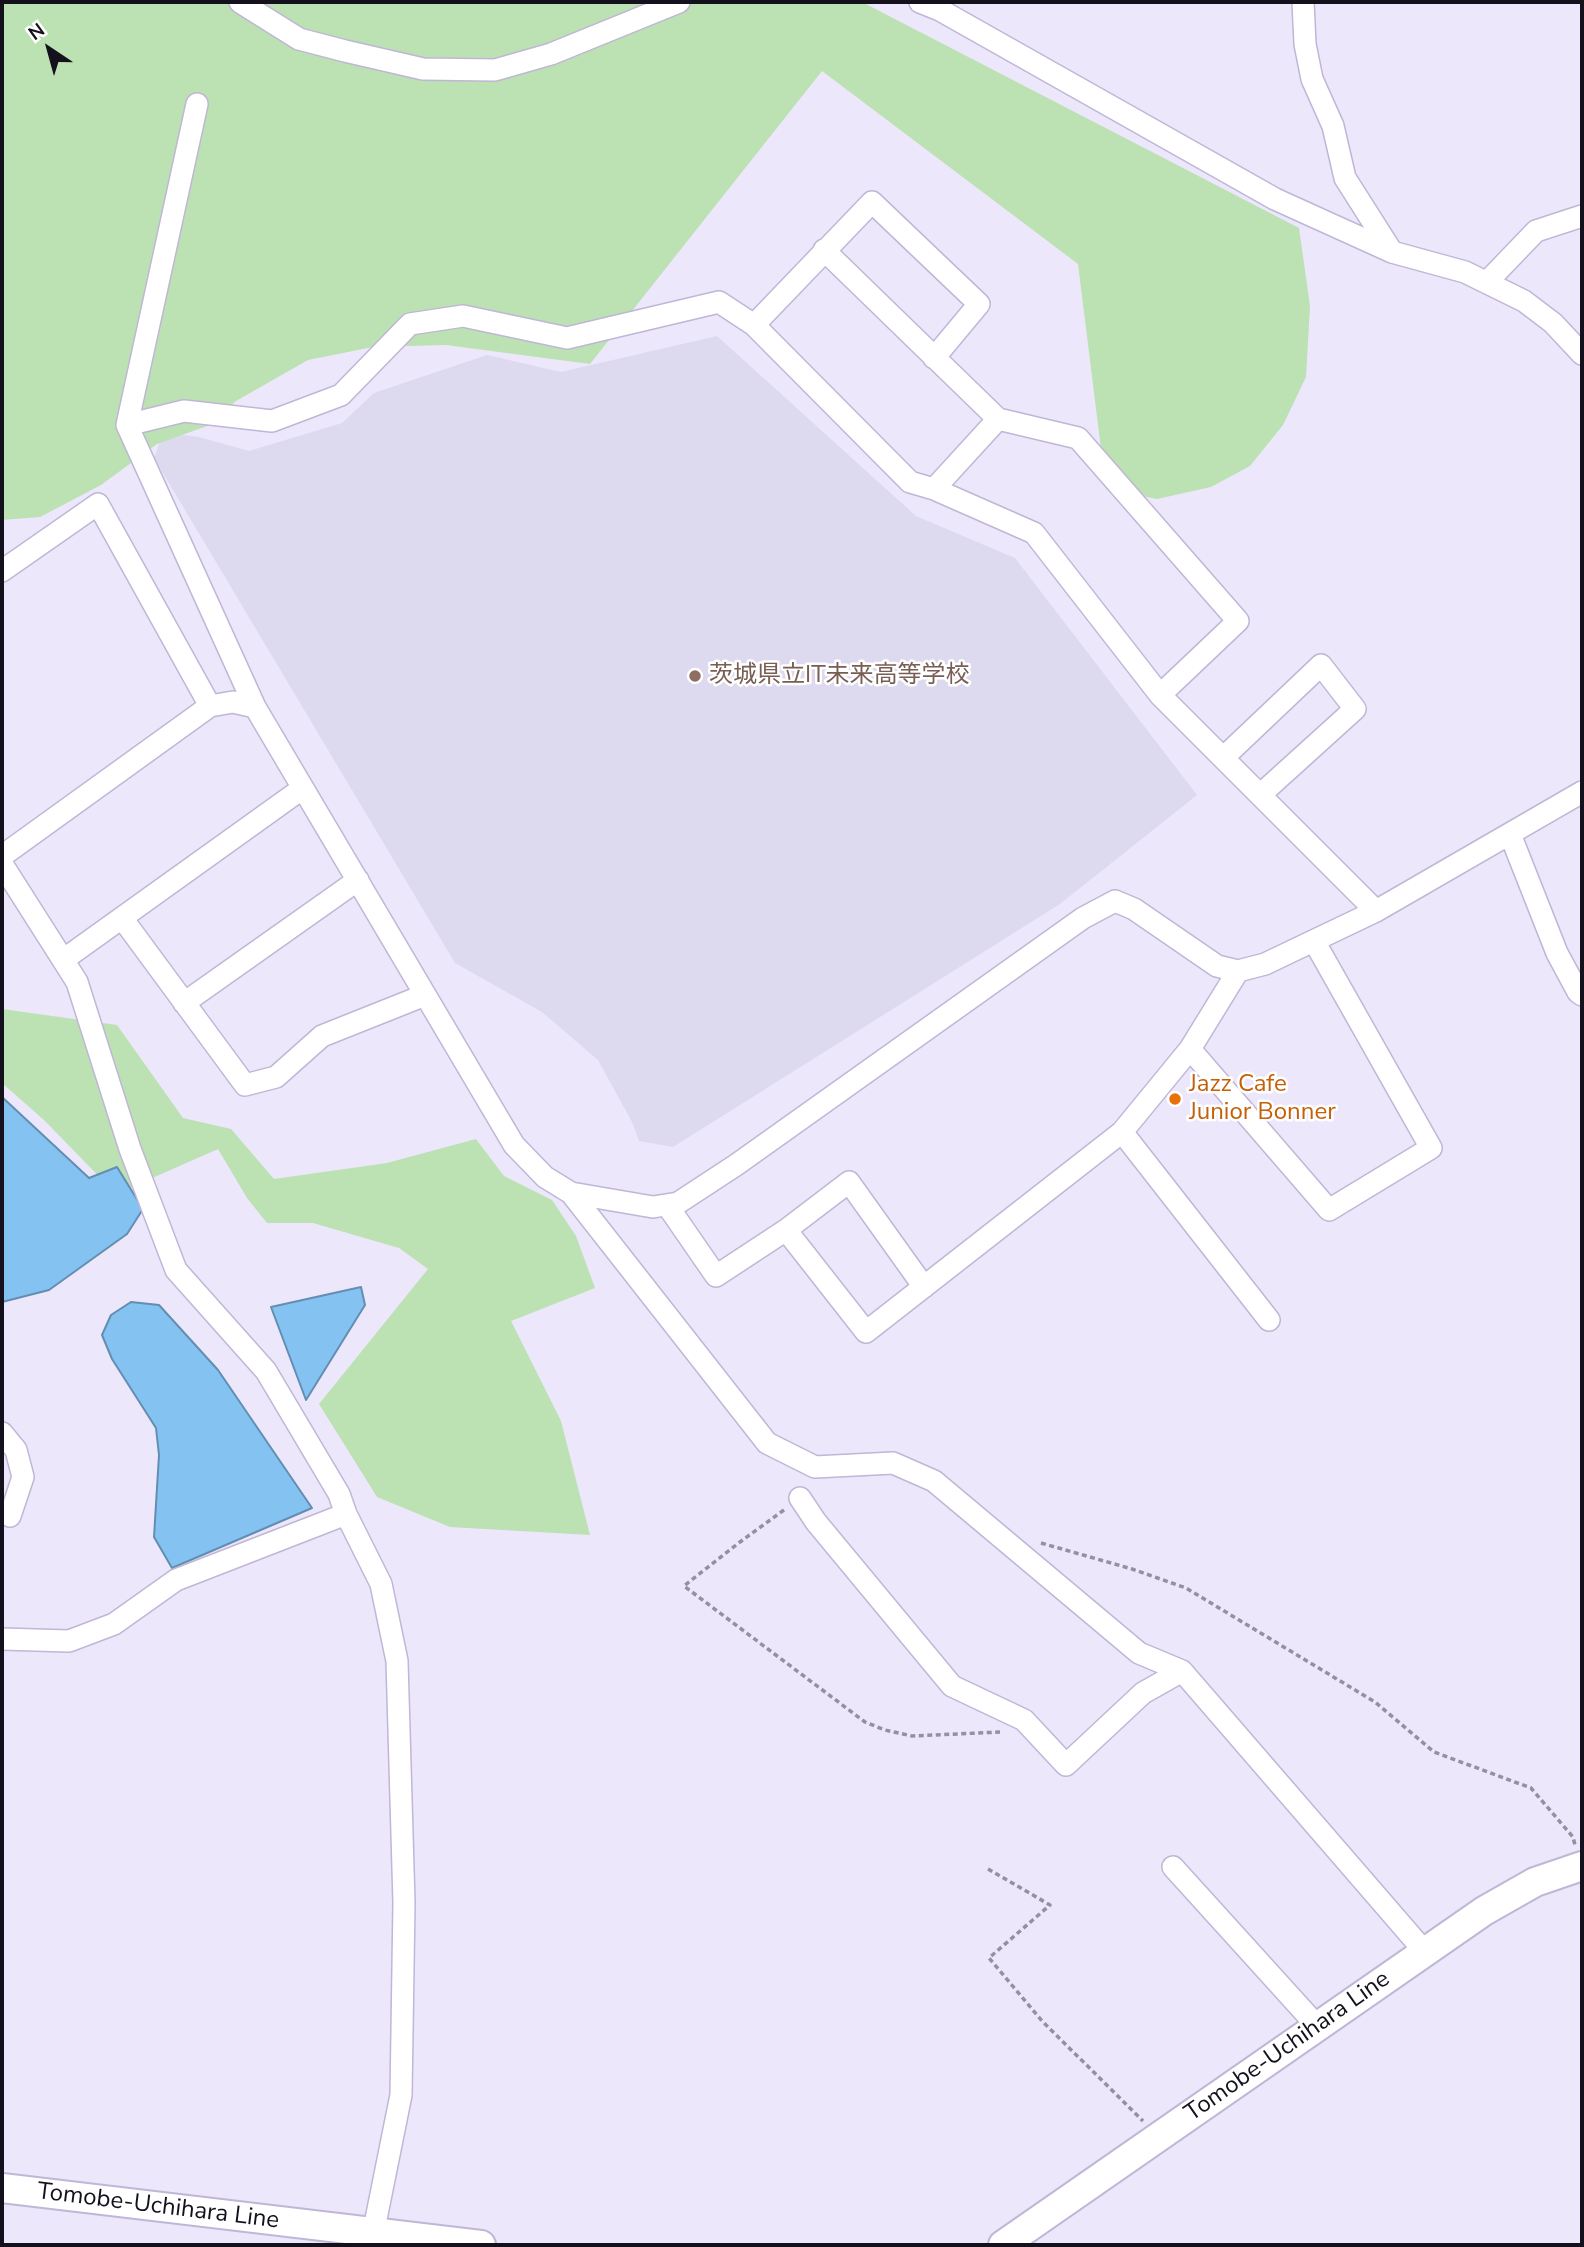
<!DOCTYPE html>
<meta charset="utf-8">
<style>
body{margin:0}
#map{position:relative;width:1584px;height:2247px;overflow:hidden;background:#ede7fb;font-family:"Nunito Sans",sans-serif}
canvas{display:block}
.frame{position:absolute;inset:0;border:4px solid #15111c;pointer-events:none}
.north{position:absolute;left:14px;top:14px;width:70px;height:70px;-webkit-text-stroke:5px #fff;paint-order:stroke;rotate:324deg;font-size:19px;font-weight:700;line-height:28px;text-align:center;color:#15111c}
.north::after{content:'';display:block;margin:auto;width:24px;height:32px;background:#15111c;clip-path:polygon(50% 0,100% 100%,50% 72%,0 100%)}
</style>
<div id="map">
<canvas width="1584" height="2247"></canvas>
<div class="frame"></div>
<div class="north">N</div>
</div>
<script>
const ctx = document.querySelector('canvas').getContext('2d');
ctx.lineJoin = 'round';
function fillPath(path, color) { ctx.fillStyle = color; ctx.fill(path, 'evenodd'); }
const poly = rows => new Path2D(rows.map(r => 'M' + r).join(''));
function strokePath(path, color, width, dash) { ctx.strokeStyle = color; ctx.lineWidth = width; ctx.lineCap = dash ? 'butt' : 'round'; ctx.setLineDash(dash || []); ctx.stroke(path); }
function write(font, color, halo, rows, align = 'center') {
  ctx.font = font + ' "Nunito Sans","Noto Sans JP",sans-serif'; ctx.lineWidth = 5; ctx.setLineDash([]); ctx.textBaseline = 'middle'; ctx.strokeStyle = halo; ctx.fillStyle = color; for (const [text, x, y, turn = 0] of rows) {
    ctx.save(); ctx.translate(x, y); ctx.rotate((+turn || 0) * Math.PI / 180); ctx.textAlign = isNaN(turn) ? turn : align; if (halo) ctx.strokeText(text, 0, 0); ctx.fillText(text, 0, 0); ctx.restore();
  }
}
const education = poly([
 [717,336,916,516,1015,558,1197,795,1060,904,673,1147,639,1141,632,1122,598,1060,542,1012,455,963,154,458,162,437,176,434,199,437,249,451,342,423,374,393,487,355,561,372]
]);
const green = poly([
 [2,2,862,2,1299,228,1310,306,1306,377,1283,425,1250,466,1211,487,1157,499,1106,489,1078,264,822,71,590,364,446,345,373,347,308,360,236,401,207,426,157,444,101,485,40,517,2,520],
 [2,1009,117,1025,183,1118,231,1129,274,1179,387,1163,476,1139,504,1176,552,1200,576,1236,595,1288,511,1321,561,1421,590,1535,450,1527,377,1497,319,1404,428,1269,399,1248,313,1223,267,1223,247,1198,218,1149,116,1194,45,1121,2,1083]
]);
const water = poly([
 [2,1097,89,1178,117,1167,143,1209,127,1234,49,1290,2,1302,2,1097],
 [361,1287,365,1305,306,1400,271,1307,361,1287],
 [131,1302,159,1305,218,1370,312,1508,172,1568,154,1537,159,1455,156,1428,112,1359,102,1335,111,1315,131,1302]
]);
const path = poly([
 [784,1510,740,1542,684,1586,865,1722,885,1730,912,1736,1000,1732],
 [1041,1543,1132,1569,1186,1588,1375,1702,1434,1752,1531,1788,1573,1837,1575,1845],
 [988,1869,1050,1905,989,1958,1042,2021,1143,2121]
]);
const minor = poly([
 [240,2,299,39,345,51,423,69,495,70,551,54,679,2],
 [920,2,940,10,1275,199,1392,252,1465,272,1524,301,1553,323,1582,354],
 [1303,2,1305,44,1312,79,1333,126,1345,178,1392,252],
 [197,104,127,425,255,707],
 [824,250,998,419,1078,438,1238,621,1160,695],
 [1487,282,1536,231,1582,216],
 [754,325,872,202,979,304,934,358],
 [127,425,184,411,272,421,341,395,410,324,463,316,567,338,719,302,754,325,910,482,934,489,1034,533,1160,695,1376,911],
 [934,489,998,419],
 [2,571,98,504,210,706],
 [1223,758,1321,665,1355,709,1260,795],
 [1510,834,1557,953,1578,992,1582,995],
 [2,856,210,706,233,702,255,707,514,1145,545,1177,571,1193,653,1207,678,1203,736,1165,1083,918,1115,901,1134,909,1217,966,1238,971,1265,964,1376,911,1582,792],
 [2,864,77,982,130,1149,176,1270,266,1371,339,1494,346,1514,381,1584,397,1661,404,1903,401,2095,373,2234],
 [122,918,245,1085,276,1077,322,1036,425,995],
 [63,960,303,788],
 [184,1003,358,880],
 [1190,1049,1329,1210,1431,1148,1314,941],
 [1122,1132,1269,1320],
 [571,1193,767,1443,815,1467,893,1463,934,1481,1139,1653,1182,1671,1425,1952],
 [667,1205,716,1276,786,1230,849,1182,924,1287],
 [786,1230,866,1332,1122,1132,1190,1049,1238,971],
 [2,1433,16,1450,23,1477,10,1516],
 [800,1498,816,1522,952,1686,1024,1720,1066,1765,1143,1693,1182,1671],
 [2,1639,69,1641,114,1624,176,1580,346,1514],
 [1173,1867,1318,2027]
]);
const major = poly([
 [2,2188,481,2245],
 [1003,2245,1484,1911,1535,1882,1582,1866]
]);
const markers = [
 [695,676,7,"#8d6e63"],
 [1175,1099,7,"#e8710a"]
];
const educationNames = [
 ["茨城県立IT未来高等学校",709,676]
];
const foodNames = [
 ["Jazz Cafe",1189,1085],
 ["Junior Bonner",1189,1113]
];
const streetNames = [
 ["Tomobe-Uchihara Line",1288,2047,-35],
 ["Tomobe-Uchihara Line",158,2207,7]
];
fillPath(education, '#ddd9ef');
fillPath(green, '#bce1b3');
fillPath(water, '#84c3f1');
strokePath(water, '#638eb1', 2);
strokePath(minor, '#c0b6d6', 24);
strokePath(major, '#c0b6d6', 32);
strokePath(path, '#9590a1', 3.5, [5, 3.5]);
strokePath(minor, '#fff', 21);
strokePath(major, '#fff', 28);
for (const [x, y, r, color] of markers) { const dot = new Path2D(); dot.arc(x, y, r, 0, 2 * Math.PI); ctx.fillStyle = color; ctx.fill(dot); strokePath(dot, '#fff', 2.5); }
write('24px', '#785e54', '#fff', educationNames, 'left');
write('24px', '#c56008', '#fff', foodNames, 'left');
write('24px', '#15111c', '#fff', streetNames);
</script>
